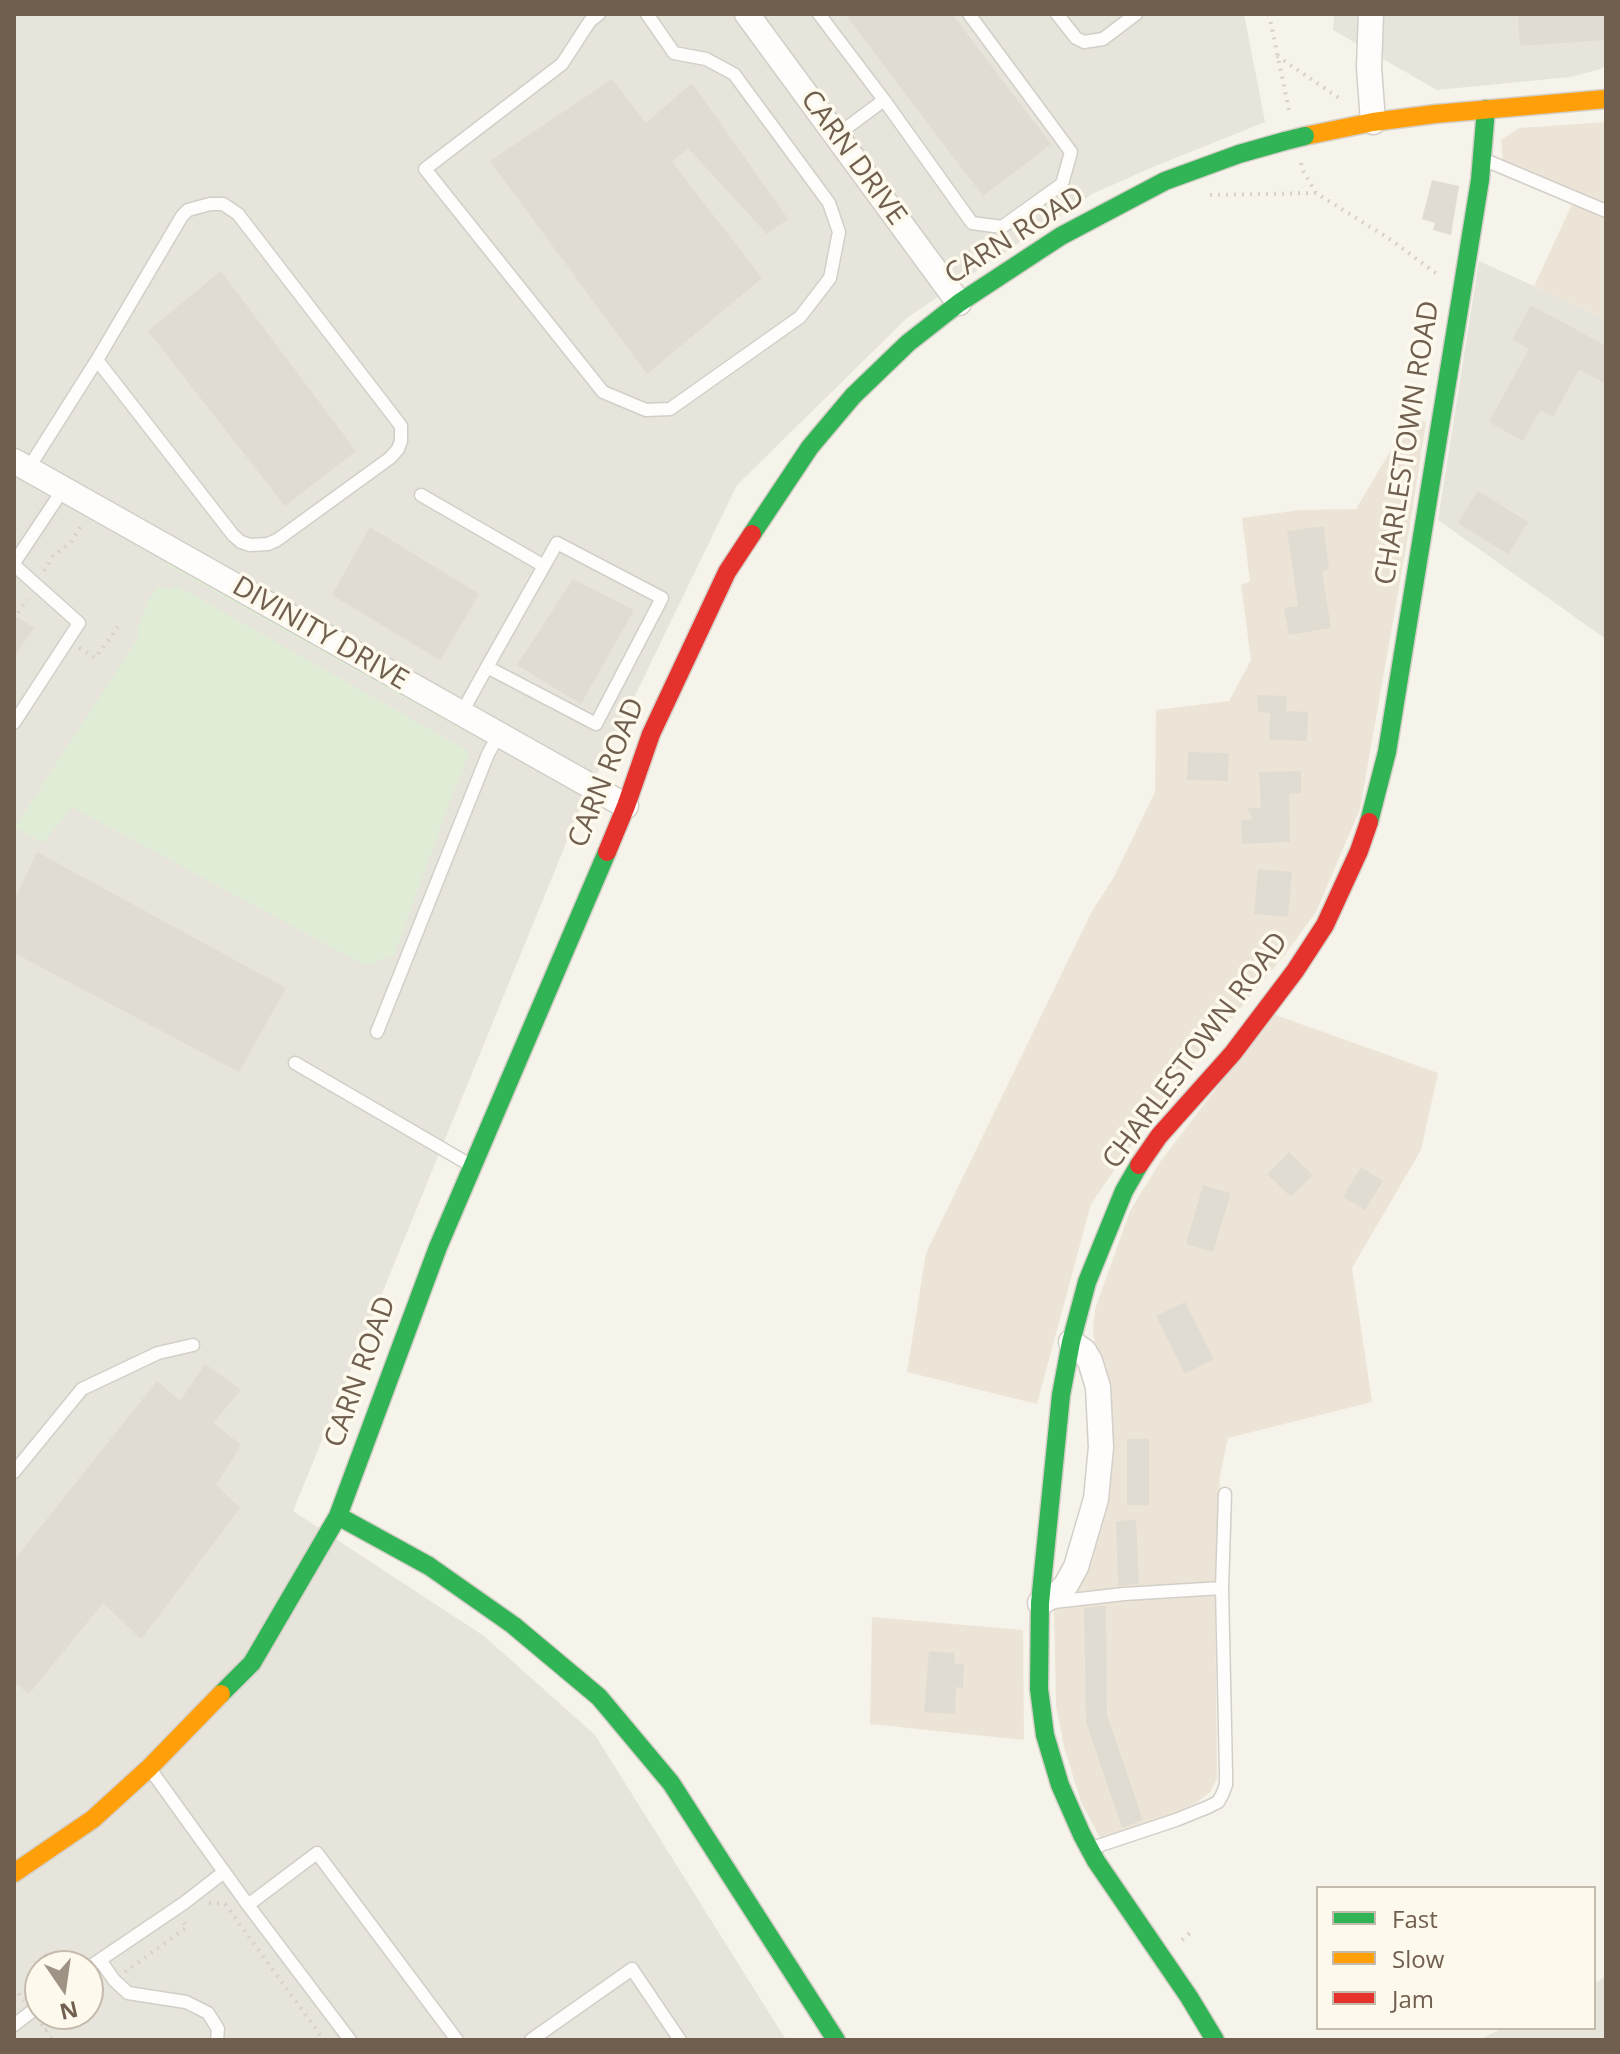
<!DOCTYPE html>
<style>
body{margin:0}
#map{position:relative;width:1620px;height:2054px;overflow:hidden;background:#f6f3ea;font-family:"Open Sans",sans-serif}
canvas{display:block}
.frame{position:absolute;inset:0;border:16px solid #705f4e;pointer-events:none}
.legend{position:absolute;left:1316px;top:1886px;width:280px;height:144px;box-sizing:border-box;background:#fdf9ec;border:2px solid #c5bbad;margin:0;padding:10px 14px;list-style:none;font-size:24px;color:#705f4e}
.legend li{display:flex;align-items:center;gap:16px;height:40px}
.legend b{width:40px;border:2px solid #c5bbad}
.north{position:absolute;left:24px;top:1950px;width:80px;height:80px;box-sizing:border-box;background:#fdf9ec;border:2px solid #c5bbad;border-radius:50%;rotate:167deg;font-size:22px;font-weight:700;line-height:32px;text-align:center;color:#705f4e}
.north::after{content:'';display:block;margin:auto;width:28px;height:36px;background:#9f9385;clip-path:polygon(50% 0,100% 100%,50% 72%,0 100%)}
</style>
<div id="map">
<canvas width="1620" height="2054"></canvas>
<div class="frame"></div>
<ul class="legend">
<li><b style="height:10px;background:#30b455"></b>Fast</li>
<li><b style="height:10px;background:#ff9f0a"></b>Slow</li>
<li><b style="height:10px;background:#e5322d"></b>Jam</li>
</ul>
<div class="north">N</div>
</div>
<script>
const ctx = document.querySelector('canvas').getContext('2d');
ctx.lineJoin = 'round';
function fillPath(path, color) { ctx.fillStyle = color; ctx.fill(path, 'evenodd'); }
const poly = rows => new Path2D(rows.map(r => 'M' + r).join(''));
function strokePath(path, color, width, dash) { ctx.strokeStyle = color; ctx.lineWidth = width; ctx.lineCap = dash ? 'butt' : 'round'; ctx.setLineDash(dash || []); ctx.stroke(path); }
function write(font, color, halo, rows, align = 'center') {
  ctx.font = font + ' "Open Sans",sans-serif'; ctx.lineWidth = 7; ctx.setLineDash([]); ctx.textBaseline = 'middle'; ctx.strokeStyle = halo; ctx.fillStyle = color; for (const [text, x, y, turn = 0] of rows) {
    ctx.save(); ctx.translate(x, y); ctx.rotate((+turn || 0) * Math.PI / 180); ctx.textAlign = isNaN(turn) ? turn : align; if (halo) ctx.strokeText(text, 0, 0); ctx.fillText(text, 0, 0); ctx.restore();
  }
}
const residential = poly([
 [1606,122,1606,319,1534,286,1574,200,1503,163,1501,140,1519,128],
 [1410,418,1426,422,1411,519,1360,809,1316,912,1287,952,1155,1111,1091,1204,1037,1404,907,1372,926,1253,1091,913,1114,877,1155,792,1156,710,1229,701,1251,660,1241,585,1250,581,1242,518,1300,510,1356,509],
 [1273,1014,1438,1073,1421,1150,1352,1268,1372,1402,1228,1438,1220,1476,1215,1579,1217,1778,1210,1792,1196,1803,1153,1822,1100,1838,1081,1802,1064,1747,1056,1706,1054,1610,1081,1577,1096,1355,1093,1329,1095,1309,1130,1211,1160,1162],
 [872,1617,1023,1630,1024,1740,870,1724]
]);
const industrial = poly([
 [14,14,1244,14,1265,122,1153,167,1092,194,908,317,737,485,580,809,293,1511,484,1636,595,1735,786,2040,14,2040],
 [40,1966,88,1966,88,2014,40,2014],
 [1334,14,1606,14,1606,65,1601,69,1570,77,1437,90,1333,30],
 [1479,261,1606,319,1606,639,1438,520],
 [1606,1977,1606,2040,1479,2040,1503,2028,1594,2028,1594,1983]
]);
const green = poly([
 [169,562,462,727,461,730,163,563],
 [176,585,470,752,454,791,394,955,366,966,72,807,43,843,15,827,139,636,137,634,140,622,148,601,158,586,168,590]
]);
const building = poly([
 [845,14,952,14,1051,144,983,196],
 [1518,14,1606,14,1606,40,1520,46],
 [612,79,646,123,692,83,788,219,767,234,688,148,672,162,762,278,647,374,490,161],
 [1432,180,1459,186,1451,235,1433,230,1435,223,1422,219],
 [221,271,356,451,285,506,148,331],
 [1531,305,1606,346,1606,384,1579,369,1553,417,1540,410,1523,441,1489,422,1529,349,1512,340],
 [1478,491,1528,522,1508,554,1458,523],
 [1324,526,1329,570,1322,571,1331,628,1289,635,1284,608,1298,606,1287,531],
 [370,527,479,594,440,660,332,595],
 [573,579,634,610,581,704,517,665],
 [14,615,34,628,14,657],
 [1257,695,1287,696,1286,711,1308,712,1307,741,1269,740,1270,713,1258,712],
 [1188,752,1229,753,1228,781,1187,780],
 [1301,771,1301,793,1289,794,1290,842,1242,844,1241,820,1252,819,1247,808,1261,808,1259,772],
 [37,852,286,988,239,1072,14,953,14,901],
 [1258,869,1292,872,1288,917,1254,914],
 [1289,1152,1313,1175,1291,1197,1267,1174],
 [1361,1167,1383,1181,1365,1210,1343,1197],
 [1203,1185,1231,1193,1213,1252,1186,1244],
 [1185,1302,1214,1359,1185,1374,1156,1316],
 [205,1364,241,1390,213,1423,241,1445,216,1485,240,1508,141,1639,103,1603,29,1694,14,1682,14,1560,157,1381,180,1401],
 [1127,1439,1149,1439,1149,1505,1127,1505],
 [1136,1520,1139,1584,1118,1586,1116,1521],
 [1098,1606,1106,1606,1107,1715,1143,1820,1122,1828,1086,1722,1084,1608],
 [929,1651,955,1653,954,1664,964,1664,963,1688,956,1687,955,1714,924,1712]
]);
const path = poly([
 [1269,14,1290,115],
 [1277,56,1342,100],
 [1301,163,1302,169,1316,193,1391,240,1437,274],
 [1210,195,1316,193],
 [44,571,53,556,72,541,82,524],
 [18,613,27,599],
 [79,648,95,658,118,627],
 [209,1903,225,1904,324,2040],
 [1182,1940,1191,1932],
 [125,1972,187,1927,183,1921],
 [14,1987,24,2001],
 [88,1999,102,1989],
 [41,2024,52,2040],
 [45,2030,68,2014]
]);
const lane = poly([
 [599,14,590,21,562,64,425,169,603,392,646,410,670,409,800,317,830,278,839,232,829,203,734,74,706,59,674,53,647,14],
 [819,14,884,100,972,223,1002,227,1062,184,1071,152,969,14],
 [1057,14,1076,38,1084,42,1103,39,1136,14],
 [837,135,884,100],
 [1485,160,1606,211],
 [28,469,97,360,182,216,188,210,210,204,223,204,238,214,401,426,401,441,398,449,390,458,277,540,268,544,250,545,241,542,233,535,97,360],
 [421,495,544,566],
 [14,563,64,488],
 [14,565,79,623,14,723],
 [461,714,487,667,596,724,662,598,557,543,487,667],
 [377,1032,488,754,499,734],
 [295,1063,472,1166],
 [14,1472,82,1389,158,1353,193,1345],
 [1054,1602,1124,1594,1222,1588],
 [150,1769,248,1905,350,2040],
 [1092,1848,1176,1820,1208,1807,1218,1802,1222,1795,1226,1785,1226,1773,1222,1588,1225,1494],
 [248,1905,317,1853,457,2040],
 [100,1960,114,1980,128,1993,186,2002,208,2013,218,2029,217,2040],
 [88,1968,184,1903,224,1872],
 [14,2025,40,2005],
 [531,2040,632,1969,680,2040]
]);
const street = poly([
 [747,14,959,303],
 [1371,14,1369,67,1373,122],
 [14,461,626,806],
 [1040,1603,1060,1592,1066,1585,1076,1567,1096,1499,1101,1447,1098,1387,1090,1361,1084,1351,1071,1342]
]);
const fast = poly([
 [752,534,810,447,853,396,908,343,959,303,1061,236,1165,181,1239,154,1285,141],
 [1369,822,1387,752,1480,180,1486,109],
 [1139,1165,1124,1191,1087,1282,1071,1342,1061,1395,1040,1603,1039,1689,1045,1735,1060,1785,1082,1835,1096,1861,1189,1997,1215,2040],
 [338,1516,429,1566,513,1625,599,1697,671,1783,836,2040],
 [221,1694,252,1663,338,1516,438,1247,607,852]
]);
const slow = poly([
 [1305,136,1373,122,1435,114,1606,99],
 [14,1873,93,1819,149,1768,221,1694]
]);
const jam = poly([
 [607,852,626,806,651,734,727,572,752,534],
 [1139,1165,1159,1136,1233,1053,1295,971,1325,925,1359,851,1369,822]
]);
const fastBridge = poly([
 [1285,141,1305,136]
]);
const streetNames = [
 ["CARN DRIVE",853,158,54],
 ["CARN ROAD",1015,236,-32],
 ["CHARLESTOWN ROAD",1408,443,-81],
 ["DIVINITY DRIVE",320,634,30],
 ["CARN ROAD",607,773,-68],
 ["CHARLESTOWN ROAD",1196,1051,-53],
 ["CARN ROAD",361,1372,-70]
];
fillPath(residential, '#ece5d7');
fillPath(industrial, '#e7e4db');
fillPath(green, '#e0ecd6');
fillPath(building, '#e1dcd2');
strokePath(lane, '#d3cfc8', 15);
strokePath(street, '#d3cfc8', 27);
strokePath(fast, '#d4cfc7', 21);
strokePath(slow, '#d4cfc7', 21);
strokePath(jam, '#d4cfc7', 21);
strokePath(path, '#d7d1cb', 4, [2, 6]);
strokePath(lane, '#fefdfc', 12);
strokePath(street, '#fefdfc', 24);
strokePath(fast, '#30b455', 18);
strokePath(slow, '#ff9f0a', 18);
strokePath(jam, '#e5322d', 18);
strokePath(fastBridge, '#d4cfc7', 21, []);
strokePath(fastBridge, '#30b455', 18);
write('28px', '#705f4e', '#fdf9ec', streetNames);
</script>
